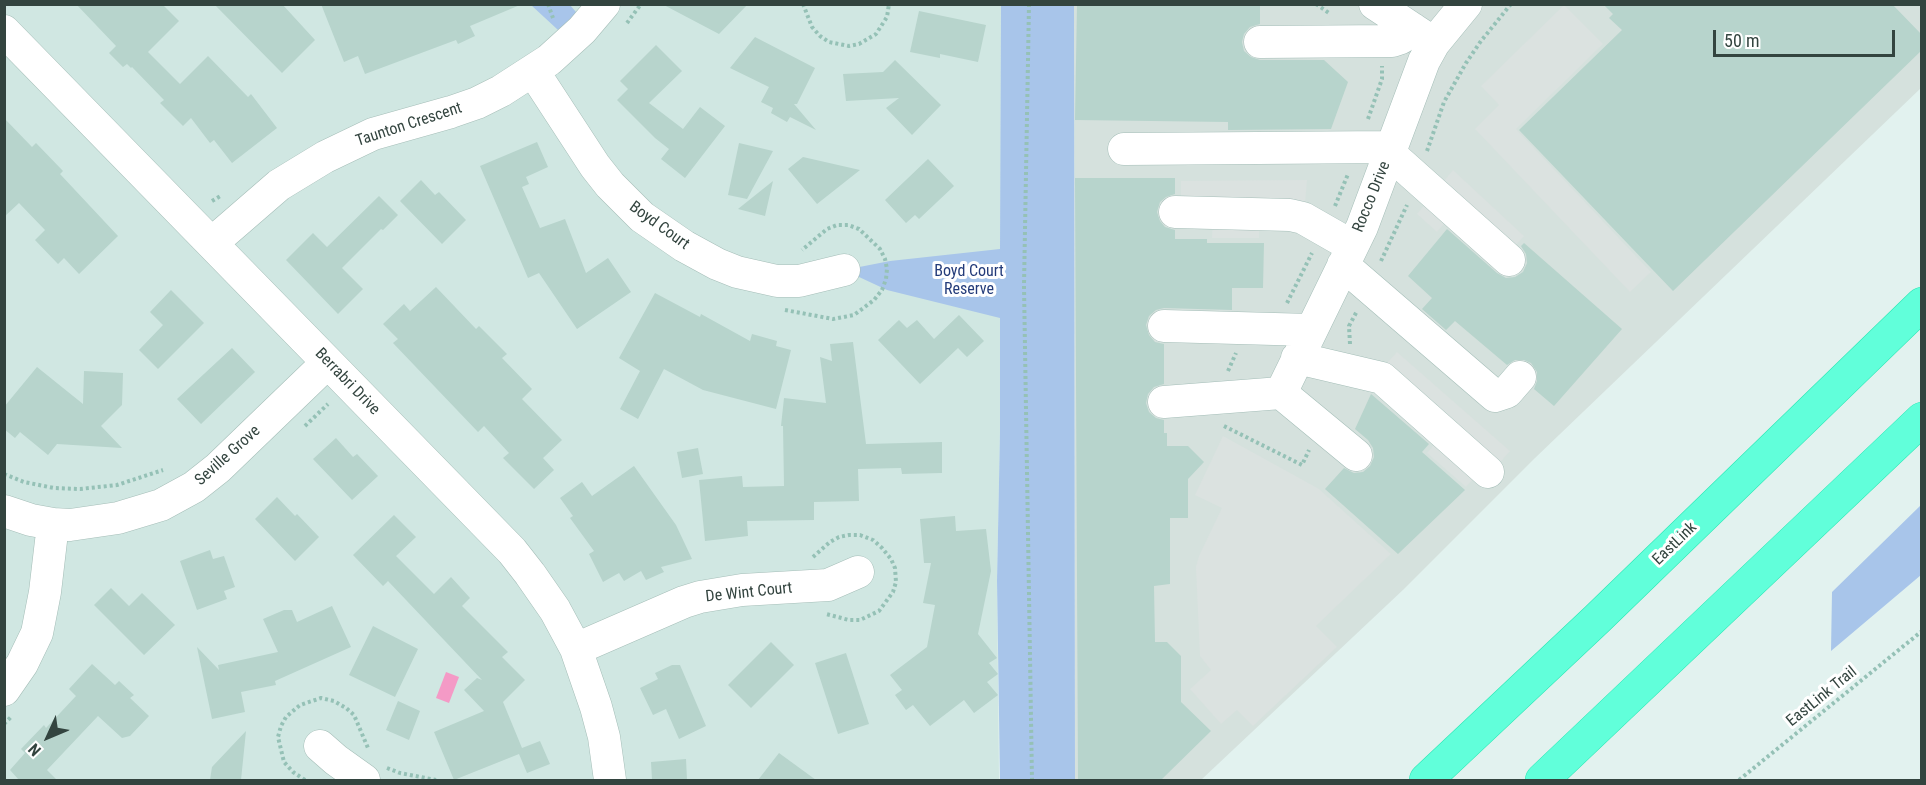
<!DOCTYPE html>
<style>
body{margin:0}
#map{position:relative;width:1926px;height:785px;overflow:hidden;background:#e2f2ef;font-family:"Roboto Condensed",sans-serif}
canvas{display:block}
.frame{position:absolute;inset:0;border:6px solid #33443f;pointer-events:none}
.north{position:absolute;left:18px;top:707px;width:60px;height:60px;-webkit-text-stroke:4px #fff;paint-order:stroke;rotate:226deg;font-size:16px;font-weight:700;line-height:24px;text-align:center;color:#33443f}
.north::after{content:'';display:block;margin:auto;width:21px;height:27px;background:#33443f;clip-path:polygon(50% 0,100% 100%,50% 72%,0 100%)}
.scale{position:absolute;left:1713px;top:30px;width:182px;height:27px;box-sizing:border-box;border:3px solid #33443f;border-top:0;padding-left:8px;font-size:18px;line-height:21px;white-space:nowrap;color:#33443f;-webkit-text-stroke:4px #fff;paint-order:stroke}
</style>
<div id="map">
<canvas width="1926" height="785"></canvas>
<div class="frame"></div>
<div class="north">N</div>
<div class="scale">50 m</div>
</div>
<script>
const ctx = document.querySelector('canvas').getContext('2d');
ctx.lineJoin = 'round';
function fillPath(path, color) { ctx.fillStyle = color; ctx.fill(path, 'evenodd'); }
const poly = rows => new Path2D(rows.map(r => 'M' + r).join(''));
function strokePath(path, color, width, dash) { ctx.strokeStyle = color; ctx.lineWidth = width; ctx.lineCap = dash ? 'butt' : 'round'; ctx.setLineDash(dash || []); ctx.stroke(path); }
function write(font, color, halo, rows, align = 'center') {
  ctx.font = font + ' "Roboto Condensed",sans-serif'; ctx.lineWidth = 6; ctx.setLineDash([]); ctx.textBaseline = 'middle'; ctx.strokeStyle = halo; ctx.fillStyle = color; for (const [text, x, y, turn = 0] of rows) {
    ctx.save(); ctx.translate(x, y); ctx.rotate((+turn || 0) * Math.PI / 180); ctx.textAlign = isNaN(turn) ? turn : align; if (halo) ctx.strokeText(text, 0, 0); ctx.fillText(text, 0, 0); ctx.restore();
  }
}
const residential = poly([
 [5,5,1001,5,1000,432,997,581,999,780,5,780]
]);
const industrial = poly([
 [1074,5,1921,5,1921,88,1535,458,1404,589,1201,780,1075,780]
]);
const green = poly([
 [531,5,570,5,587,25,570,41],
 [1001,5,1074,5,1075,780,1000,780,997,581,1000,432,1000,318,887,290,844,270,890,261,1000,249],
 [1921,505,1921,575,1831,651,1832,592]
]);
const parking = poly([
 [1564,5,1603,44,1516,129,1651,272,1630,292,1475,129,1499,105,1481,86],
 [1453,170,1524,236,1503,260,1452,215,1437,232,1417,214],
 [1307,180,1304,216,1259,216,1259,238,1212,238,1213,215,1181,214,1181,181],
 [1397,352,1510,451,1489,475,1482,469,1466,487,1427,453,1443,434,1376,375],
 [1223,436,1319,489,1391,554,1316,626,1337,647,1253,726,1237,710,1221,724,1190,689,1211,670,1200,656,1196,567,1199,556,1222,508,1195,495]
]);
const water = poly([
 [446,672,459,677,449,703,436,698]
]);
const building = poly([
 [76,4,162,4,179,21,148,52,180,84,208,56,248,97,251,94,277,128,232,163,214,140,210,143,191,118,183,126,160,103,164,100,132,67,131,68,127,64,123,67,109,53,116,46],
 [214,4,282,4,315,40,282,73],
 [321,4,520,4,520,5,470,26,475,36,458,44,456,40,365,74,358,56,344,62],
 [662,4,748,4,719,34],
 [1077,4,1260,4,1260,24,1250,27,1244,34,1242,42,1244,51,1251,57,1260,60,1324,60,1348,82,1331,129,1228,130,1228,122,1075,120],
 [1603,4,1892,4,1922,35,1922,50,1673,291,1519,130,1622,30,1609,18,1613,14],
 [919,11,986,25,978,62,940,54,940,58,910,52],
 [755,37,815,68,797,104,794,104,816,130,790,117,787,122,771,113,773,108,761,102,769,87,730,68],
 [656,45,682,71,649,103,683,129,700,107,725,126,685,178,661,159,669,149,655,138,617,100,628,89,620,81],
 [895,60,941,105,912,135,886,108,899,98,846,101,843,74,883,72],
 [4,118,32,147,36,143,63,171,60,174,118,236,79,274,64,258,58,264,35,240,45,230,19,203,4,217],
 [537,142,548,167,526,177,529,184,522,187,540,228,565,219,586,273,608,258,631,292,577,329,539,273,528,278,480,166],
 [739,143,773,151,747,199,728,195],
 [803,157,860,170,817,204,788,169],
 [928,159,954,186,919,219,915,215,906,223,885,200],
 [1075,178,1175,178,1175,194,1166,197,1160,202,1157,212,1160,221,1165,227,1175,230,1175,239,1207,239,1207,243,1264,243,1263,288,1232,288,1232,310,1164,308,1156,310,1149,316,1146,325,1149,335,1155,342,1164,344,1164,384,1154,387,1148,394,1146,403,1149,412,1156,418,1164,420,1164,433,1167,433,1167,446,1188,446,1204,462,1188,479,1188,518,1170,518,1170,584,1154,586,1155,642,1167,642,1181,656,1181,702,1211,731,1161,780,1078,780],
 [421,180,435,195,439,192,466,220,442,244,400,201],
 [773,181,765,216,738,209],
 [379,196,398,215,383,230,381,229,342,268,363,289,338,314,286,260,313,233,327,247],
 [1447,229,1497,273,1506,278,1515,277,1523,272,1527,263,1526,254,1521,246,1524,243,1622,329,1554,406,1534,389,1537,381,1537,372,1531,363,1524,360,1515,360,1507,365,1455,321,1446,330,1422,309,1432,298,1408,276],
 [436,287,476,329,479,326,507,354,502,358,532,389,522,399,562,440,543,458,554,470,534,489,503,458,509,453,484,426,478,432,393,343,398,339,383,324,404,304,410,311],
 [171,290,204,323,158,369,139,350,163,325,150,312],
 [655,293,700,317,701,314,750,341,752,334,777,341,776,346,791,350,776,409,703,390,664,369,638,419,620,409,640,371,619,358],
 [959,315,984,341,967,357,958,348,920,384,878,340,899,320,907,328,917,320,934,339],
 [853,342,866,444,942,442,942,473,902,474,901,468,858,469,859,501,814,502,814,520,747,521,748,536,705,541,699,480,742,476,743,487,784,486,783,426,781,426,784,398,826,403,820,357,832,361,830,344],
 [232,348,255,372,201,424,177,399],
 [37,367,83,404,84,371,123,373,122,405,101,426,122,448,57,444,48,455,20,432,15,438,4,429,4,407],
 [1371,394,1429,444,1422,452,1465,490,1398,554,1325,489,1344,468,1354,473,1363,472,1370,466,1374,457,1373,448,1368,440,1355,429],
 [336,438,353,457,357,454,378,476,352,500,313,459],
 [698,448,703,474,682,478,677,452],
 [634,466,676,525,692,559,661,567,664,572,646,580,641,571,624,581,619,573,603,582,589,554,594,551,570,518,573,516,560,498,582,482,592,496],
 [277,497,295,516,297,514,319,537,295,561,255,519],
 [394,515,416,537,396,556,434,594,451,577,470,598,462,606,508,652,502,657,525,680,503,702,522,748,540,741,550,764,527,773,519,754,454,780,434,732,484,711,464,690,477,678,482,680,388,581,383,586,353,555],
 [955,516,956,531,986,529,991,571,978,634,997,658,989,663,998,674,987,682,998,695,974,713,964,700,930,726,913,705,906,710,895,695,902,690,890,675,927,647,935,605,923,603,931,563,924,563,920,519],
 [210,550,213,559,224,556,235,587,224,591,227,599,197,610,180,561],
 [111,588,129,606,142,593,175,625,144,655,94,605],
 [332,606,351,647,275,681,276,685,241,692,245,712,212,719,197,647,219,670,218,665,278,652,263,619,284,610,292,610,297,622],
 [373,626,418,649,395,697,349,675],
 [771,642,794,665,751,708,728,685],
 [846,653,869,724,838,734,815,663],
 [92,664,115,685,119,681,134,695,130,698,149,716,130,736,122,738,98,716,47,770,57,780,19,780,10,770,25,753,21,749,44,725,46,728,76,696,69,689],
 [672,665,680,665,706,726,679,739,666,709,653,715,640,688,658,679,655,673],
 [398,701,420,711,409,740,386,730],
 [246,731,241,780,210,780,212,767],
 [779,753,816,780,758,780],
 [686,759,687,780,652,780,651,762]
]);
const path = poly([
 [548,4,553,18],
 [803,4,812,27,820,36,829,42,849,46,859,44,876,34,887,17,889,4],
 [1029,4,1024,286,1032,780],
 [1316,4,1329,13],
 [627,23,641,4],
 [1368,119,1382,79,1382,66],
 [1427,151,1444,102,1466,63,1481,41,1511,4],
 [212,201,222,195],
 [1335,206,1348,174],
 [1381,261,1407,205],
 [1287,303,1312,253],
 [785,310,833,319,854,315,874,300,882,290,886,279,887,269,885,259,880,249,859,229,848,225,837,225,827,229,802,250],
 [1350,344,1349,326,1357,311],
 [1228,371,1236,353],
 [305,426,328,404],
 [1224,426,1302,465,1309,450],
 [4,474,24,482,54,488,80,489,117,485,163,470],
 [813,557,830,542,839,537,849,535,860,535,873,540,882,548,891,559,895,568,896,582,893,592,879,611,860,620,849,620,826,614],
 [4,724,11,717],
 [387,768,400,773,436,780],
 [305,780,293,772,284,762,278,737,281,726,286,717,300,705,321,698,334,701,346,708,354,715,368,748],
 [1739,780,1922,631]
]);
const minor = poly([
 [1375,4,1428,39],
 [4,31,512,551,530,574,555,610,576,649,596,707,604,737,610,780],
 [1260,42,1392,41,1401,38,1413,29],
 [533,71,595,166,610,185,642,217,684,246,717,264,737,272,777,281,799,281,844,270],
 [1124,149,1391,147],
 [1389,153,1509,260],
 [1175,212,1290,215,1303,218,1352,246],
 [212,243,279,185,325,157,373,134,451,112,477,103,501,91,549,60,582,30,604,4],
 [1343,265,1495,396,1507,392,1520,377],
 [1164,326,1311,330],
 [1297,358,1382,378,1488,472],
 [1281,393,1362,227,1424,61,1434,43,1466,4],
 [1164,402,1281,393,1356,455],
 [4,511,31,520,53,524,70,525,118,518,161,505,194,487,218,468,327,363],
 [576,649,684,602,700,597,742,590,828,585,858,572],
 [4,690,22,664,37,633,45,592,53,524],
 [320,746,336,760,364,780]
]);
const highway = poly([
 [1426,780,1597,619,1922,304],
 [1542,780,1922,419]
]);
const streetNames = [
 ["Taunton Crescent",409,125,-18],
 ["Rocco Drive",1372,197,-68],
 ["Boyd Court",659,226,36],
 ["Berrabri Drive",347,382,46],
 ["Seville Grove",228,456,-42],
 ["EastLink",1675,544,-44],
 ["De Wint Court",749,593,-6],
 ["EastLink Trail",1822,697,-39]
];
const parkNames = [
 ["Boyd Court",969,272],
 ["Reserve",969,290]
];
fillPath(residential, '#d0e7e2');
fillPath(industrial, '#d5e1dd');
fillPath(green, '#a8c5ea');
fillPath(parking, '#dbe2e0');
fillPath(water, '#f49ac6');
fillPath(building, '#b7d4cc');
strokePath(minor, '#a5beb8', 33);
strokePath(highway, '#29e6b3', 34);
strokePath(path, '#95c1b6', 4, [3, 3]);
strokePath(minor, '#fff', 32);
strokePath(highway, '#61ffda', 33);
write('16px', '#33443f', '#fff', streetNames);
write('16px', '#233b79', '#fff', parkNames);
</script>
